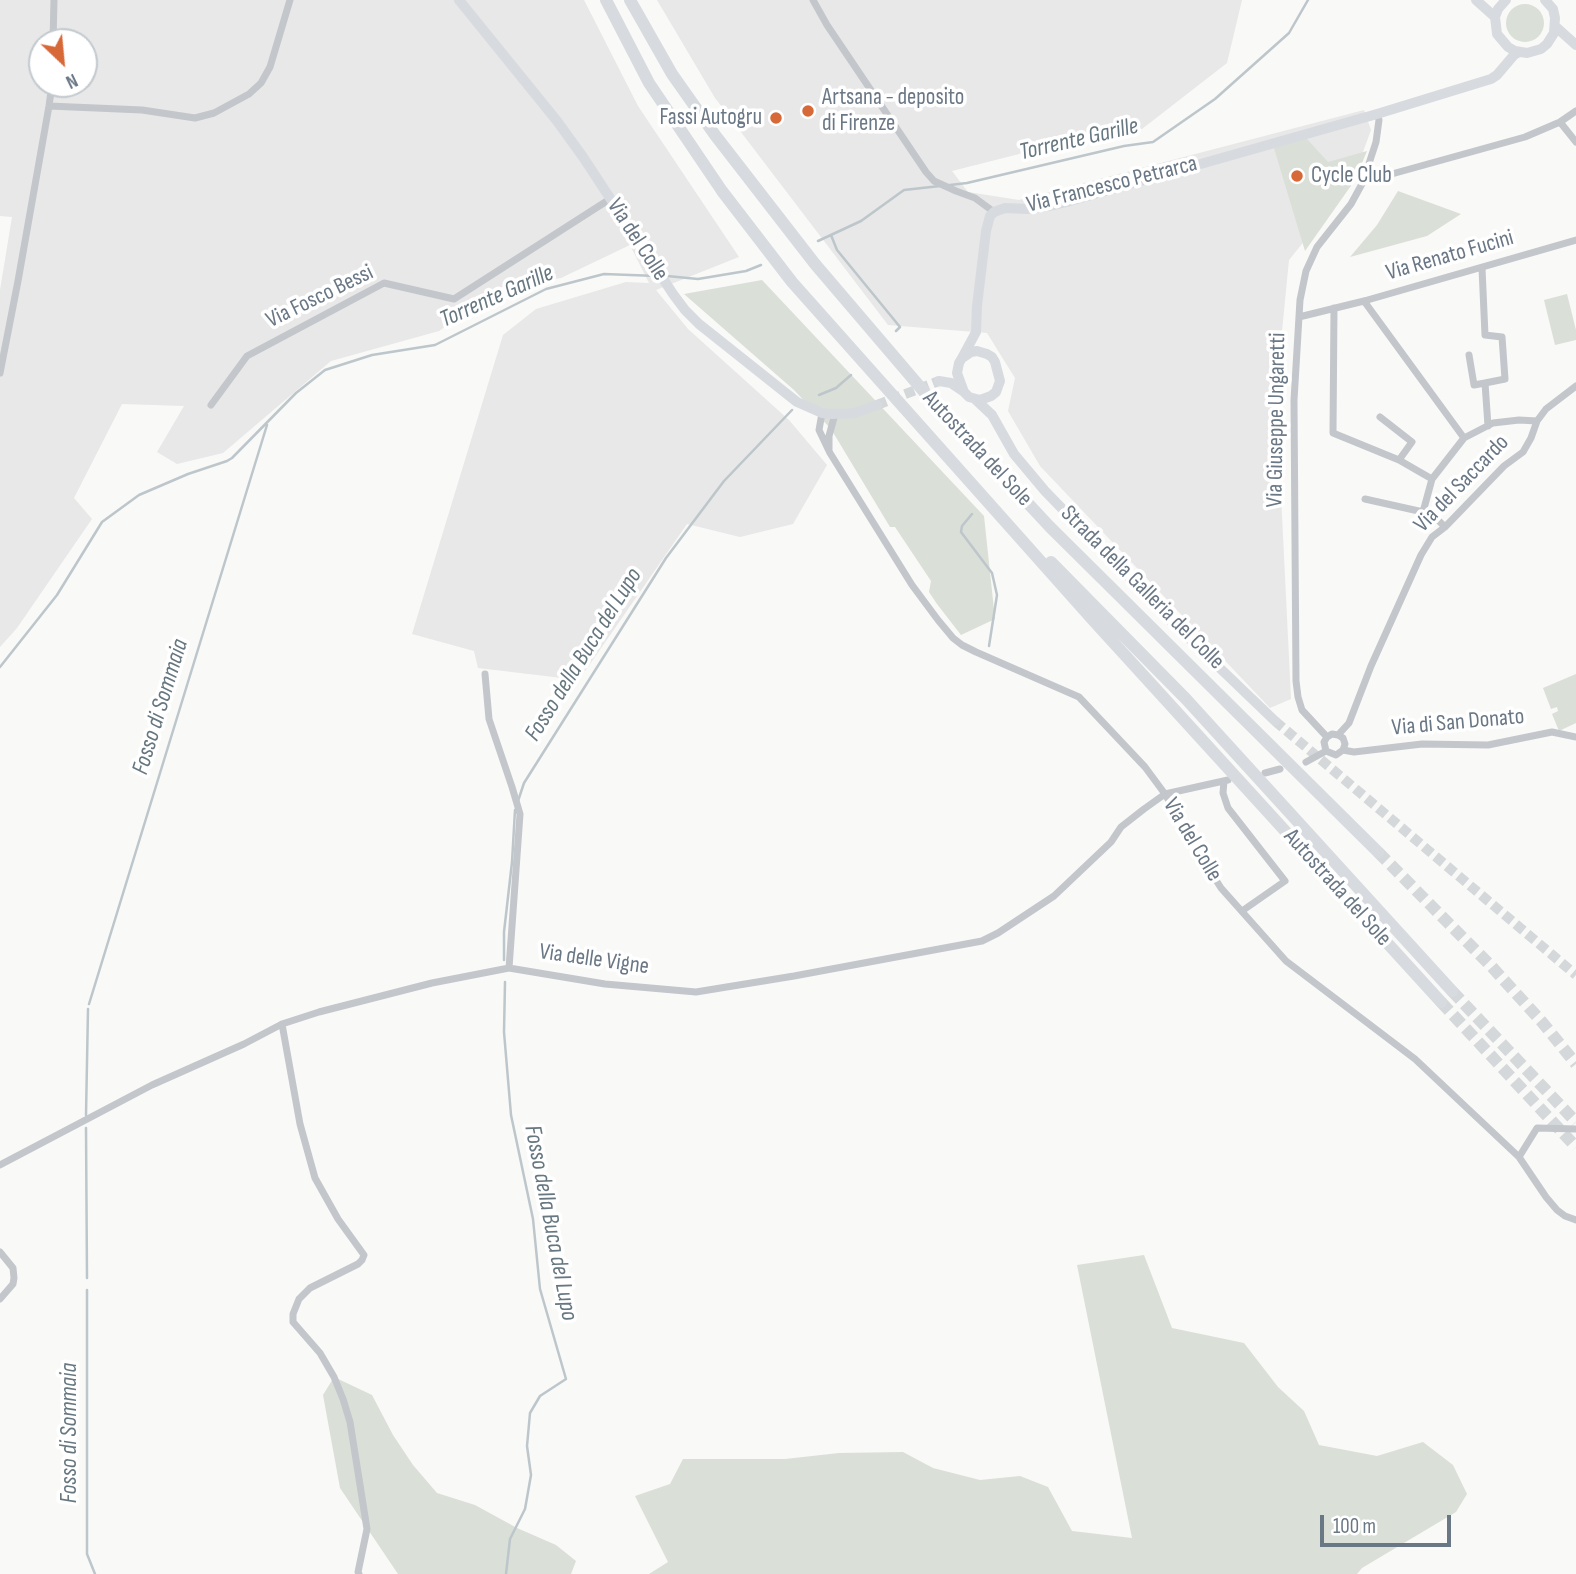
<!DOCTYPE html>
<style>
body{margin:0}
#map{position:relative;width:1576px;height:1574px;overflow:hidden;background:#f9f9f7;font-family:"Sofia Sans Condensed",sans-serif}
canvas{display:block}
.north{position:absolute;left:28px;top:28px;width:70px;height:70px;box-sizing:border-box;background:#fff;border:2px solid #c3c9ce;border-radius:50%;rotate:154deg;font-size:19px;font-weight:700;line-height:28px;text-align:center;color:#6a7785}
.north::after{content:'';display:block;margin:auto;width:24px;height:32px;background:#d76838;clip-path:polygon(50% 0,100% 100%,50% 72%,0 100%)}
.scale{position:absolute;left:1320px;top:1515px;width:131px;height:32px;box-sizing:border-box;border:4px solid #6a7785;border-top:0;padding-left:9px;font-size:21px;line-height:24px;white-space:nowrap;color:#6a7785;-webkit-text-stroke:5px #fff;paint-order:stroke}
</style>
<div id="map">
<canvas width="1576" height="1574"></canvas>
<div class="north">N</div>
<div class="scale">100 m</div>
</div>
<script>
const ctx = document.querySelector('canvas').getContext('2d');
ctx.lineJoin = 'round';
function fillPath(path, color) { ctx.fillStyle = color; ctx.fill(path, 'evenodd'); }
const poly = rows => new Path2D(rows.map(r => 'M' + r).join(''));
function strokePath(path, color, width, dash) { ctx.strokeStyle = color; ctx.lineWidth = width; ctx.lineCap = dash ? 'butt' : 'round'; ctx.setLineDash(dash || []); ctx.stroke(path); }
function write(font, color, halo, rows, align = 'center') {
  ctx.font = font + ' "Sofia Sans Condensed",sans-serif'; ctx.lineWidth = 7; ctx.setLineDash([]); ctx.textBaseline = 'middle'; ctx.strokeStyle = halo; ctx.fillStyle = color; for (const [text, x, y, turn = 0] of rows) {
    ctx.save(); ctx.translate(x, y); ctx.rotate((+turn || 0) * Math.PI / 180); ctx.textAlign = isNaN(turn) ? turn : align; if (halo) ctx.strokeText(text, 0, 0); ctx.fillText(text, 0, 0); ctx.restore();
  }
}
const built = poly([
 [0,0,584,0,638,106,739,257,656,290,688,329,789,420,827,465,793,524,740,537,687,524,579,680,478,668,474,651,412,634,503,335,536,309,626,282,649,283,630,245,561,278,502,287,439,331,331,361,223,453,177,464,157,452,184,406,122,404,74,498,92,519,17,628,0,647,0,290,12,217,0,216],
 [42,42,84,42,84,84,42,84],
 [657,0,1242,0,1227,63,1142,129,1102,133,952,171,968,192,1019,200,1364,110,1371,130,1352,182,1289,260,1282,331,1281,495,1291,699,1270,708,1040,466,1008,411,1015,378,987,333,888,325,715,98]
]);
const green = poly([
 '1506 23a19 19 0 1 1 38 0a19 19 0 1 1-38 0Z',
 [1306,138,1328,162,1367,151,1355,180,1305,251,1274,148],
 [1398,191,1461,214,1427,236,1350,257,1377,225],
 [762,280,984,516,995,619,961,635,937,604,929,592,931,581,895,527,890,527,831,429,794,390,684,294],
 [1567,294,1576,330,1576,340,1555,345,1544,300],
 [1576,674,1576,723,1559,731,1552,714,1558,711,1557,707,1551,709,1543,688],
 [1144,1255,1172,1328,1244,1343,1278,1387,1304,1411,1319,1445,1377,1456,1423,1442,1453,1465,1467,1494,1456,1512,1362,1568,1357,1574,649,1574,668,1562,635,1496,670,1484,683,1459,785,1459,839,1453,903,1452,933,1468,980,1480,1020,1476,1048,1487,1072,1531,1132,1538,1077,1265],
 [334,1377,372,1395,393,1435,413,1465,437,1493,475,1505,517,1528,556,1545,576,1561,571,1574,398,1574,340,1488,323,1395]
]);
const stream = poly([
 [950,185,967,183,1124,146,1153,142,1215,99,1289,33,1308,0],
 [831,235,837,250,900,327,896,331],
 [818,241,861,221,904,190,940,186],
 [667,276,698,279,746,271,761,265],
 [819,395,836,388,851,375],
 [972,514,962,526,961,532,992,573,997,595,989,646],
 [0,667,57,595,102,522,139,495,188,474,227,461,232,458,296,393,325,370,372,355,435,345,546,289,604,274,657,276],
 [518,801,524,783,666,558,724,481,792,410],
 [504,960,504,932,512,862,515,810],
 [505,982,504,1032,511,1115,533,1219,540,1289,566,1379,540,1396,530,1413,527,1446,531,1475,525,1509,510,1539,506,1574],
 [89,1004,267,425],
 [86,1115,88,1009],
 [86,1128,87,1278],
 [87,1290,87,1554,95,1574]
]);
const secondaryTunnel = poly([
 [877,405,939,381],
 [1275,721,1576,975]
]);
const highwayTunnel = poly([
 [1378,852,1492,967,1542,1022,1576,1064],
 [1452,991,1576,1122],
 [1441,1002,1576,1147]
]);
const street = poly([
 [813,0,827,25,926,172,934,181,956,191,975,198,994,212],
 [53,42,54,0],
 [49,106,142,110,195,118,214,113,249,94,261,83,270,67,290,0],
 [1560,122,1576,142],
 [1363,182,1525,137,1560,122,1576,111],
 [1482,268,1485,335,1502,337,1505,379,1485,383,1488,426],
 [1364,301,1464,438],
 [1334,308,1333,433,1399,460,1432,479],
 [1299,317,1364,301,1576,240],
 [1469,355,1474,385,1485,383],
 [0,373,18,281,49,106,52,84],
 [211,405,247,356,384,283,454,299,610,199],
 [822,413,819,430,830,453,912,585,938,620,953,638,962,645,976,652,1079,697,1145,767,1165,794,1202,858,1221,888,1286,961,1415,1059,1519,1157,1546,1197,1557,1210,1565,1216,1576,1220],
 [1380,417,1412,442,1399,460],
 [829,449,829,436,835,414],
 [1365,499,1432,514,1445,527],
 [1423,512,1432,479,1464,438,1493,423,1519,420,1537,421],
 [485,674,489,719,512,787,520,814,509,968],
 [1338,735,1349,723,1371,666,1421,555,1432,537,1445,527,1504,466,1523,452,1531,438,1537,421,1546,409,1576,386],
 [1327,737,1302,710,1298,697,1296,681,1294,400,1300,300,1306,271,1317,247,1351,204,1363,182,1376,142,1379,120,1377,114],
 [1343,750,1354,752,1422,744,1488,745,1552,732,1576,737],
 [1326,751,1324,742,1327,737,1332,734,1338,735,1343,738,1345,744,1343,750],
 [1326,751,1336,755,1343,750],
 [1306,762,1326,751],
 [1265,773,1280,769],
 [1224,781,1223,793,1228,808,1285,881,1242,911],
 [282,1024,300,1124,315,1178,338,1219,364,1255,362,1260,358,1264,310,1288,299,1299,293,1314,293,1322,320,1353,334,1377,343,1399,350,1422,367,1529,358,1572,359,1574],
 [1519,1157,1537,1128,1576,1129],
 [0,1165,152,1085,244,1044,282,1024,319,1012,432,983,509,968,605,984,696,992,794,976,982,941,998,933,1054,896,1111,842,1121,827,1144,809,1165,794,1228,780],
 [0,1252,13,1268,14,1278,13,1284,0,1299]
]);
const secondary = poly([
 [459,0,557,121,583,157,673,294,685,310,699,324,797,402,822,413,832,414,855,413,877,405],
 [1476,0,1495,17],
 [1506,0,1498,9,1495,17,1497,34,1508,47,1515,51,1527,53,1541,49,1547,44,1554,33,1555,18,1553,9,1545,0],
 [1556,27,1576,45],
 [977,351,987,354,992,357,995,362,1000,381,996,392,991,396,980,400,969,397,964,392,957,373,959,363,962,358,971,352,977,351],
 [962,358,976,332,977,306,986,231,990,216,994,212,1005,208,1027,209,1048,206,1070,201,1377,114,1491,79,1497,75,1514,55,1519,52],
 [939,381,951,383,963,391],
 [975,399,992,415,1014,454,1045,491,1177,627,1275,721]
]);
const highway = poly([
 [606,0,649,83,722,191,792,282,1092,619,1441,1002],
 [630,0,672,74,715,135,815,264,926,394,1050,527,1378,852],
 [1051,562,1186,699,1452,991]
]);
const markers = [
 [808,111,7,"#d76838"],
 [776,118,7,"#d76838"],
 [1297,176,7,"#d76838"]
];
const poiNames = [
 ["Artsana - deposito",822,98],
 ["di Firenze",822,124],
 ["Fassi Autogru",762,118,"right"],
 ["Cycle Club",1311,176]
];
const streetNames = [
 ["Via Francesco Petrarca",1112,185,-14],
 ["Via del Colle",637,240,57],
 ["Via Renato Fucini",1450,256,-16],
 ["Via Fosco Bessi",320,297,-26],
 ["Via Giuseppe Ungaretti",1277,420,-89],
 ["Autostrada del Sole",977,449,47],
 ["Via del Saccardo",1462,484,-46],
 ["Strada della Galleria del Colle",1142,588,45],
 ["Via di San Donato",1458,723,-5],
 ["Via del Colle",1192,840,59],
 ["Autostrada del Sole",1337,888,48],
 ["Via delle Vigne",594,960,8]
];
const waterNames = [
 ["Torrente Garille",1079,140,-13],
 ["Torrente Garille",497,297,-24],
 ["Fosso della Buca del Lupo",584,655,-58],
 ["Fosso di Sommaia",161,707,-73],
 ["Fosso della Buca del Lupo",550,1223,79],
 ["Fosso di Sommaia",70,1433,-90]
];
fillPath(built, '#e7e8e7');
fillPath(green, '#dadfd8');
strokePath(stream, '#bdc6cb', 2.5);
strokePath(secondaryTunnel, '#d5d8da', 10, [10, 5]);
strokePath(highwayTunnel, '#d5d8da', 12, [12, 6]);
strokePath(street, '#c3c6ca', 7);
strokePath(secondary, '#d7dbdf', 10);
strokePath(highway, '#d7dbdf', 12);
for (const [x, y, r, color] of markers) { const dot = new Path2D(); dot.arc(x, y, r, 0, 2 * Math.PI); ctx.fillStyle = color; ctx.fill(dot); strokePath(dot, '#fff', 2.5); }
write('23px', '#6a7785', '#fff', poiNames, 'left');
write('23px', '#6a7785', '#fff', streetNames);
write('italic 24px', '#667780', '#fff', waterNames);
</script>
